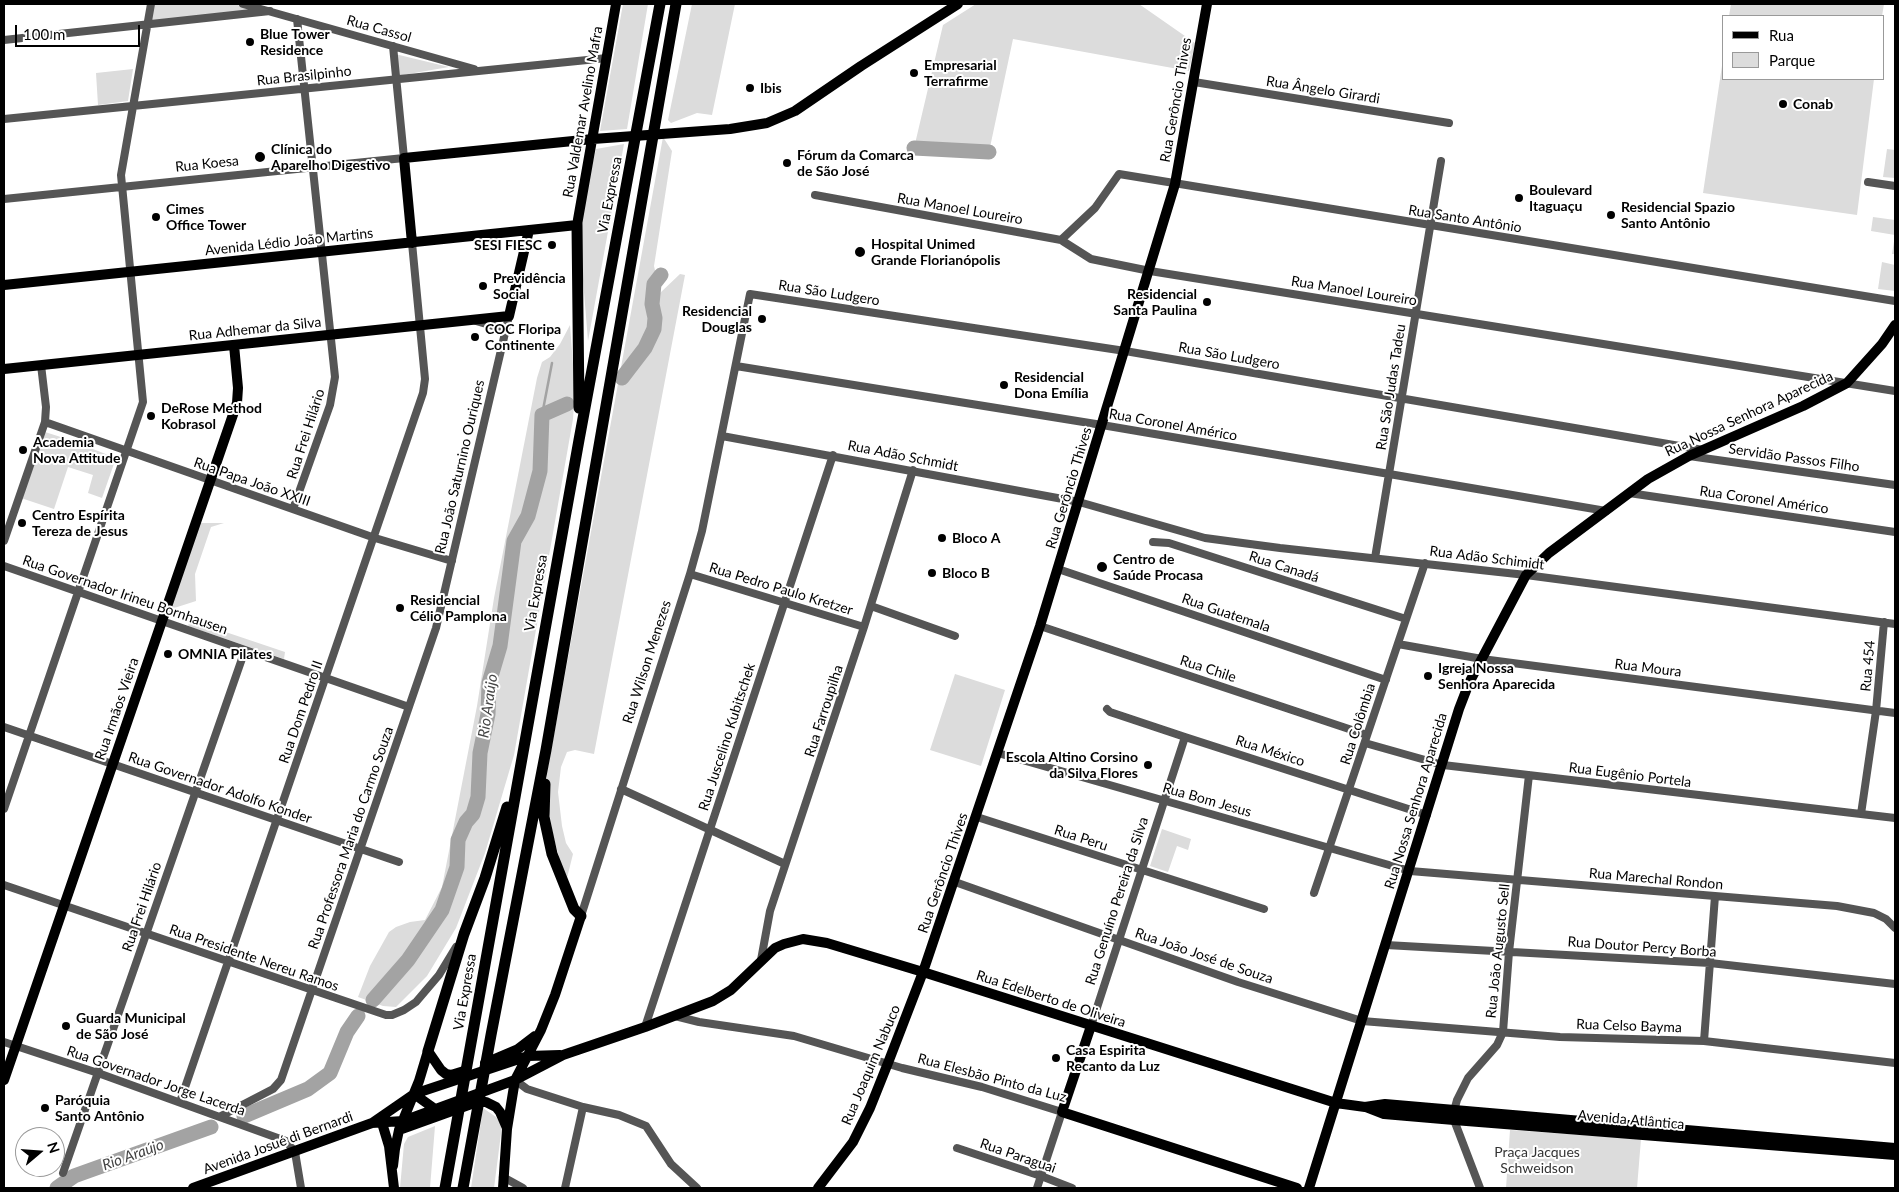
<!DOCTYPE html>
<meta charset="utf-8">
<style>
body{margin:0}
#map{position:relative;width:1899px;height:1192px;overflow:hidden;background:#fff;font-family:Lato,sans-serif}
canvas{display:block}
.frame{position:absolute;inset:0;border:5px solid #000;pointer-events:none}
.legend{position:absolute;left:1722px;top:15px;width:162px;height:65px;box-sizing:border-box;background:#fff;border:1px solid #999;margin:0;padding:6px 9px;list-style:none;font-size:15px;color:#000}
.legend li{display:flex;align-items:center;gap:10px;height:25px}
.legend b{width:25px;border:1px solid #999}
.north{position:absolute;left:15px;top:1127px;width:50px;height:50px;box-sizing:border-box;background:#fff;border:1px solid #999;border-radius:50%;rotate:72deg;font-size:14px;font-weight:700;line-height:20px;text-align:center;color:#000}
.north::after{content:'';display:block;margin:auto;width:18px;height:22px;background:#000;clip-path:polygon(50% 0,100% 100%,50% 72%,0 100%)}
.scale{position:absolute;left:15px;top:25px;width:125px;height:22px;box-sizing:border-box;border:2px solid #000;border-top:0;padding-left:6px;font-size:15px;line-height:18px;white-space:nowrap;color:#000;-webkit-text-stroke:4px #fff;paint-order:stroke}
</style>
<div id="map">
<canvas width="1899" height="1192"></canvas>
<div class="frame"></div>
<ul class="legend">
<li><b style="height:6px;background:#000"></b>Rua</li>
<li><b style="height:14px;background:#dcdcdc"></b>Parque</li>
</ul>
<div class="north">N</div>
<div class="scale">100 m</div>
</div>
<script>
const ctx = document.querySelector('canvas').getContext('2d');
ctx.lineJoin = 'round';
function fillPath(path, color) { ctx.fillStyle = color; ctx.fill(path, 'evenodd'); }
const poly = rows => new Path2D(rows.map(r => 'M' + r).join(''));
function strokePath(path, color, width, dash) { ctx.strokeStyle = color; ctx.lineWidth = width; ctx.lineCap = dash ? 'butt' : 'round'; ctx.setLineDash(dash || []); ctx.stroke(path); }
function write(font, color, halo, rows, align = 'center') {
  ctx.font = font + ' Lato,sans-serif'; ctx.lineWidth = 4; ctx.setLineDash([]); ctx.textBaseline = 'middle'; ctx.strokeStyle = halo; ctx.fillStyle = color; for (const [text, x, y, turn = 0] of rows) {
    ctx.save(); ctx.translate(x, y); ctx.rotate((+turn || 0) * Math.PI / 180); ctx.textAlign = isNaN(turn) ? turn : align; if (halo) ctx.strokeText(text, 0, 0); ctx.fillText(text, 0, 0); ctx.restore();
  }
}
const green = poly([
 [154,4,234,4,257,10,151,21],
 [623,4,648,4,627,129,600,131],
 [692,4,735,4,712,115,697,113,671,123,668,120],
 [976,4,1139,4,1195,43,1189,71,1013,39,989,152,914,148,943,25],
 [1731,4,1884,4,1882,16,1729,16],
 [395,54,449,67,397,76],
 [1723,59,1723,79,1874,79,1857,215,1703,193],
 [133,69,128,101,98,105,96,73],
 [663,137,672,151,654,266,660,293,680,274,685,275,594,754,575,750,567,752,561,767,558,792,562,826,566,843,573,854,566,882,553,835,547,800,547,773],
 [624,144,588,341,580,243,583,206,596,149],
 [1887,149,1895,150,1895,178,1883,177],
 [1873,217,1895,220,1895,254,1892,254,1895,235,1871,231],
 [1882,262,1895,265,1895,291,1878,289],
 [570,325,575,391,573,419,514,755,485,853,456,928,427,976,396,1007,383,1006,358,997,370,966,389,932,396,927,410,922,425,920,442,887,477,706,494,598,537,378,542,362,550,357,560,344],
 [45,432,67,439,116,458,102,498,88,493,93,475,68,467,54,509,21,498],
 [198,523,224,523,211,527,195,574,196,601,168,610],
 [190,620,285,652,284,659,188,626],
 [955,674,1005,690,981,766,930,750],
 [1162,829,1191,839,1188,850,1177,846,1168,872,1150,866],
 [483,1108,496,1117,502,1126,494,1188,471,1188],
 [435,1126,430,1188,400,1188,404,1144,408,1137],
 [1510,1130,1641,1139,1637,1188,1506,1188]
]);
const stream = poly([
 [542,415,552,363]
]);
const river = poly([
 [914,148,989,152],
 [622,378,645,348,654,329,655,318,652,304,654,284,661,275],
 [373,1000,408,960,442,910,457,867,458,840,466,822,473,814,478,797,480,753,488,714,489,683,500,646,514,541,528,516,540,471,542,415,567,404],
 [244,1116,308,1089,330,1073,347,1032,358,1016],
 [57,1188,74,1176,211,1127]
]);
const minor = poly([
 [243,4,474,69],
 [4,40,270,11],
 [1194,82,1449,123],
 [4,119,607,58],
 [1868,182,1895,186],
 [815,195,1061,240,1091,259,1150,271,1895,391],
 [4,199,404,158,393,46],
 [1061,240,1095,208,1119,174,1895,301],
 [476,321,503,329],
 [736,366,1102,425,1606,511],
 [45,422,375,538,452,561],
 [722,436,1079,502,1205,538,1280,548,1526,575,1895,624],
 [1689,456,1895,485],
 [1629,493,1895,532],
 [293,509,330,405,335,377,297,19],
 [4,541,45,422,46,407,41,365],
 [1153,542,1169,543,1406,619],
 [1375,558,1441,161],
 [4,566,409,707],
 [1058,569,1386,680],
 [690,574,864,627],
 [871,606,955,636],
 [1040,626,1367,735],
 [1398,644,1482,659,1895,713],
 [1107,709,1110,712,1185,737,1427,815],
 [4,727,399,862],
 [1365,743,1443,765,1895,818],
 [998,753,1410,871,1837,906,1874,913,1886,919,1895,928],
 [621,789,785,864],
 [4,809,143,402,121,175,151,4],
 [1861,814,1876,711,1884,622],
 [977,817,1264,909],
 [955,882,1238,982,1362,1021,1560,1037,1704,1041,1895,1063],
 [4,885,386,1015,392,1015,404,1010,416,1002,439,975,456,947],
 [1314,893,1425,563],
 [581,916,690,574,702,531,750,294,1125,351,1703,450],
 [1386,945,1710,963,1895,984],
 [761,960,770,911,864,627,913,470],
 [675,1016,699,1022,794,1036,902,1068,982,1087,1062,1112,1037,1188],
 [1091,1026,1185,737],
 [645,1027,833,455],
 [1704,1041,1715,896],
 [4,1042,98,1073,286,1141,295,1152,301,1188],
 [515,1080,527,1089,583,1107,619,1115,646,1126,671,1164,697,1188],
 [180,1102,423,393,425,379,412,243],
 [221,1116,273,1089,281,1080,436,628,509,316],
 [957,1148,1041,1176,1072,1188],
 [63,1173,245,650],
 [503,1177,523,1188],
 [565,1188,583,1107],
 [1480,1188,1454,1120,1454,1111,1457,1100,1468,1078,1497,1045,1503,1032,1509,952,1529,775]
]);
const major = poly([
 [412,243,404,158,593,139,730,129,767,123,795,111,861,66,958,4],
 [4,285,577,225,616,4],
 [4,369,509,316,529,230],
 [1091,1026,1062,1112,1297,1188],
 [428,1051,441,1070,446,1074,451,1075,464,1071],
 [485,1063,518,1049,535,1036],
 [4,1080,237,403,238,388,234,345],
 [414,1094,435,1109],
 [1366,1107,1384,1114,1454,1120,1895,1155],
 [372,1123,403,1121,515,1080,563,1055,645,1027,713,1001,731,990,775,948,784,944,803,939,827,943,923,972,1336,1103,1365,1107,1385,1104,1895,1148],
 [382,1123,389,1146,394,1188],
 [399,1130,477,1102,486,1102,496,1107,500,1112,507,1128],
 [393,1166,395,1149,399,1130,419,1081,428,1051],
 [193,1188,372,1123,414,1094,528,1056,560,1055],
 [503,1188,507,1129,515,1080,541,1030,555,995,581,916],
 [818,1188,853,1142,870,1108,888,1063,923,972,1040,626,1175,184,1207,4],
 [1309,1188,1459,709,1469,683,1526,575,1549,553,1648,479,1689,456,1803,406,1847,383,1882,344,1895,325]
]);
const highway = poly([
 [577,225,579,408],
 [545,784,544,817,552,854,574,909,581,916],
 [428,1051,464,934,485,878,507,807],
 [445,1188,579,440,660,4],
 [463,1188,491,1035,546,750,676,4]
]);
const markers = [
 [250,42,5,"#000"],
 [914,73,5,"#000"],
 [750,88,5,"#000"],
 [1783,104,5,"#000"],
 [260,157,6,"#000"],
 [787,163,5,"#000"],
 [1519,198,5,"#000"],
 [1611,215,5,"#000"],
 [156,217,5,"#000"],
 [552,245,5,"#000"],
 [860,252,6,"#000"],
 [483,286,5,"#000"],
 [1207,302,5,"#000"],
 [762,319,5,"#000"],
 [475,337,5,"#000"],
 [1004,385,5,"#000"],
 [151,416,5,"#000"],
 [23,450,5,"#000"],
 [22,523,5,"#000"],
 [942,538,5,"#000"],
 [1102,567,6,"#000"],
 [932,573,5,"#000"],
 [400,608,5,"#000"],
 [168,654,5,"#000"],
 [1428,676,5,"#000"],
 [1148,765,5,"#000"],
 [66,1026,5,"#000"],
 [1056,1058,5,"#000"],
 [45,1108,5,"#000"]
];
const streetNames = [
 ["Rua Cassol",379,29,16],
 ["Rua Brasilpinho",304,76,-6],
 ["Rua Ângelo Girardi",1323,90,9],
 ["Rua Gerôncio Thives",1176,100,-80],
 ["Rua Valdemar Avelino Mafra",583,112,-80],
 ["Rua Koesa",207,164,-6],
 ["Via Expressa",610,195,-79],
 ["Rua Manoel Loureiro",960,209,10],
 ["Rua Santo Antônio",1465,219,9],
 ["Avenida Lédio João Martins",289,242,-6],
 ["Rua Manoel Loureiro",1354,291,9],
 ["Rua São Ludgero",829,293,9],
 ["Rua Adhemar da Silva",255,329,-6],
 ["Rua São Ludgero",1229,356,10],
 ["Rua São Judas Tadeu",1391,387,-81],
 ["Rua Nossa Senhora Aparecida",1749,414,-25],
 ["Rua Coronel Américo",1173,425,10],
 ["Rua Frei Hilário",306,434,-72],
 ["Rua Adão Schmidt",903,456,11],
 ["Servidão Passos Filho",1794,458,8],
 ["Rua João Saturnino Ouriques",460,467,-77],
 ["Rua Papa João XXIII",252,482,19],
 ["Rua Gerôncio Thives",1069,488,-73],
 ["Rua Coronel Américo",1764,500,8],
 ["Rua Adão Schimidt",1487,558,7],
 ["Rua Canadá",1284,567,18],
 ["Rua Pedro Paulo Kretzer",781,589,17],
 ["Via Expressa",536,593,-80],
 ["Rua Governador Irineu Bornhausen",125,595,19],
 ["Rua Guatemala",1226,613,19],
 ["Rua Wilson Menezes",647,662,-72],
 ["Rua 454",1868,666,-85],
 ["Rua Moura",1648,668,7],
 ["Rua Chile",1208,669,18],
 ["Rua Irmãos Vieira",117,709,-71],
 ["Rua Farroupilha",824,711,-72],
 ["Rua Dom Pedro II",301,712,-71],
 ["Rua Colômbia",1358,724,-72],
 ["Rua Juscelino Kubitschek",727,737,-72],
 ["Rua México",1270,751,18],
 ["Rua Eugênio Portela",1630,775,7],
 ["Rua Governador Adolfo Konder",220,788,19],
 ["Rua Bom Jesus",1207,800,16],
 ["Rua Nossa Senhora Aparecida",1416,801,-73],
 ["Rua Professora Maria do Carmo Souza",351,838,-71],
 ["Rua Peru",1081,838,18],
 ["Rua Gerôncio Thives",943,873,-71],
 ["Rua Marechal Rondon",1656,879,5],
 ["Rua Genuíno Pereira da Silva",1117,901,-72],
 ["Rua Frei Hilário",142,907,-71],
 ["Rua Doutor Percy Borba",1642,947,4],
 ["Rua João Augusto Sell",1498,951,-84],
 ["Rua João José de Souza",1204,956,19],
 ["Rua Presidente Nereu Ramos",254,958,19],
 ["Via Expressa",465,992,-80],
 ["Rua Edelberto de Oliveira",1051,999,18],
 ["Rua Celso Bayma",1629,1026,2],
 ["Rua Joaquim Nabuco",871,1065,-67],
 ["Rua Elesbão Pinto da Luz",992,1078,15],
 ["Rua Governador Jorge Lacerda",156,1081,19],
 ["Avenida Atlântica",1631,1120,5],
 ["Avenida Josué di Bernardi",278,1143,-20],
 ["Rua Paraguai",1018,1156,19]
];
const poiNames = [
 ["Blue Tower",260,34],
 ["Residence",260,50],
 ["Empresarial",924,65],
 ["Terrafirme",924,81],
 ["Ibis",760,88],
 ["Conab",1793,104],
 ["Clínica do",271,149],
 ["Aparelho Digestivo",271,165],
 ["Fórum da Comarca",797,155],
 ["de São José",797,171],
 ["Boulevard",1529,190],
 ["Itaguaçu",1529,206],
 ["Residencial Spazio",1621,207],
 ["Santo Antônio",1621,223],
 ["Cimes",166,209],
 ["Office Tower",166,225],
 ["Hospital Unimed",871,244],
 ["Grande Florianópolis",871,260],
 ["SESI FIESC",542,245,"right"],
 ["Previdência",493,278],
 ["Social",493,294],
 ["Residencial",1197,294,"right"],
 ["Santa Paulina",1197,310,"right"],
 ["Residencial",752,311,"right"],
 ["Douglas",752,327,"right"],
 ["COC Floripa",485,329],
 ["Continente",485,345],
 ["Residencial",1014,377],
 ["Dona Emília",1014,393],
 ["DeRose Method",161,408],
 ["Kobrasol",161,424],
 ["Academia",33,442],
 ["Nova Attitude",33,458],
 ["Centro Espírita",32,515],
 ["Tereza de Jesus",32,531],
 ["Bloco A",952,538],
 ["Centro de",1113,559],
 ["Saúde Procasa",1113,575],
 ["Bloco B",942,573],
 ["Residencial",410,600],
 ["Célio Pamplona",410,616],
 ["OMNIA Pilates",178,654],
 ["Igreja Nossa",1438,668],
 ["Senhora Aparecida",1438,684],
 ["Escola Altino Corsino",1138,757,"right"],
 ["da Silva Flores",1138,773,"right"],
 ["Guarda Municipal",76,1018],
 ["de São José",76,1034],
 ["Casa Espirita",1066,1050],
 ["Recanto da Luz",1066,1066],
 ["Paróquia",55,1100],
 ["Santo Antônio",55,1116]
];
const parkNames = [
 ["Praça Jacques",1537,1152],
 ["Schweidson",1537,1168]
];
const waterNames = [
 ["Rio Araújo",488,706,-82],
 ["Rio Araújo",133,1155,-20]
];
fillPath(green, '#dcdcdc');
strokePath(stream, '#a3a3a3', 2.5);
strokePath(river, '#a3a3a3', 15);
strokePath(minor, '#555', 8);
strokePath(major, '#000', 10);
strokePath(highway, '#000', 11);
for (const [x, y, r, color] of markers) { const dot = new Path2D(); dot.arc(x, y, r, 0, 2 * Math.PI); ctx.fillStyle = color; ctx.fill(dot); strokePath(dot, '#fff', 2); }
write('14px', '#000', '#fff', streetNames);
write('bold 14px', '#000', '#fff', poiNames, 'left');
write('14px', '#333', '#fff', parkNames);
write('italic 15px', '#444', '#fff', waterNames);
</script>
